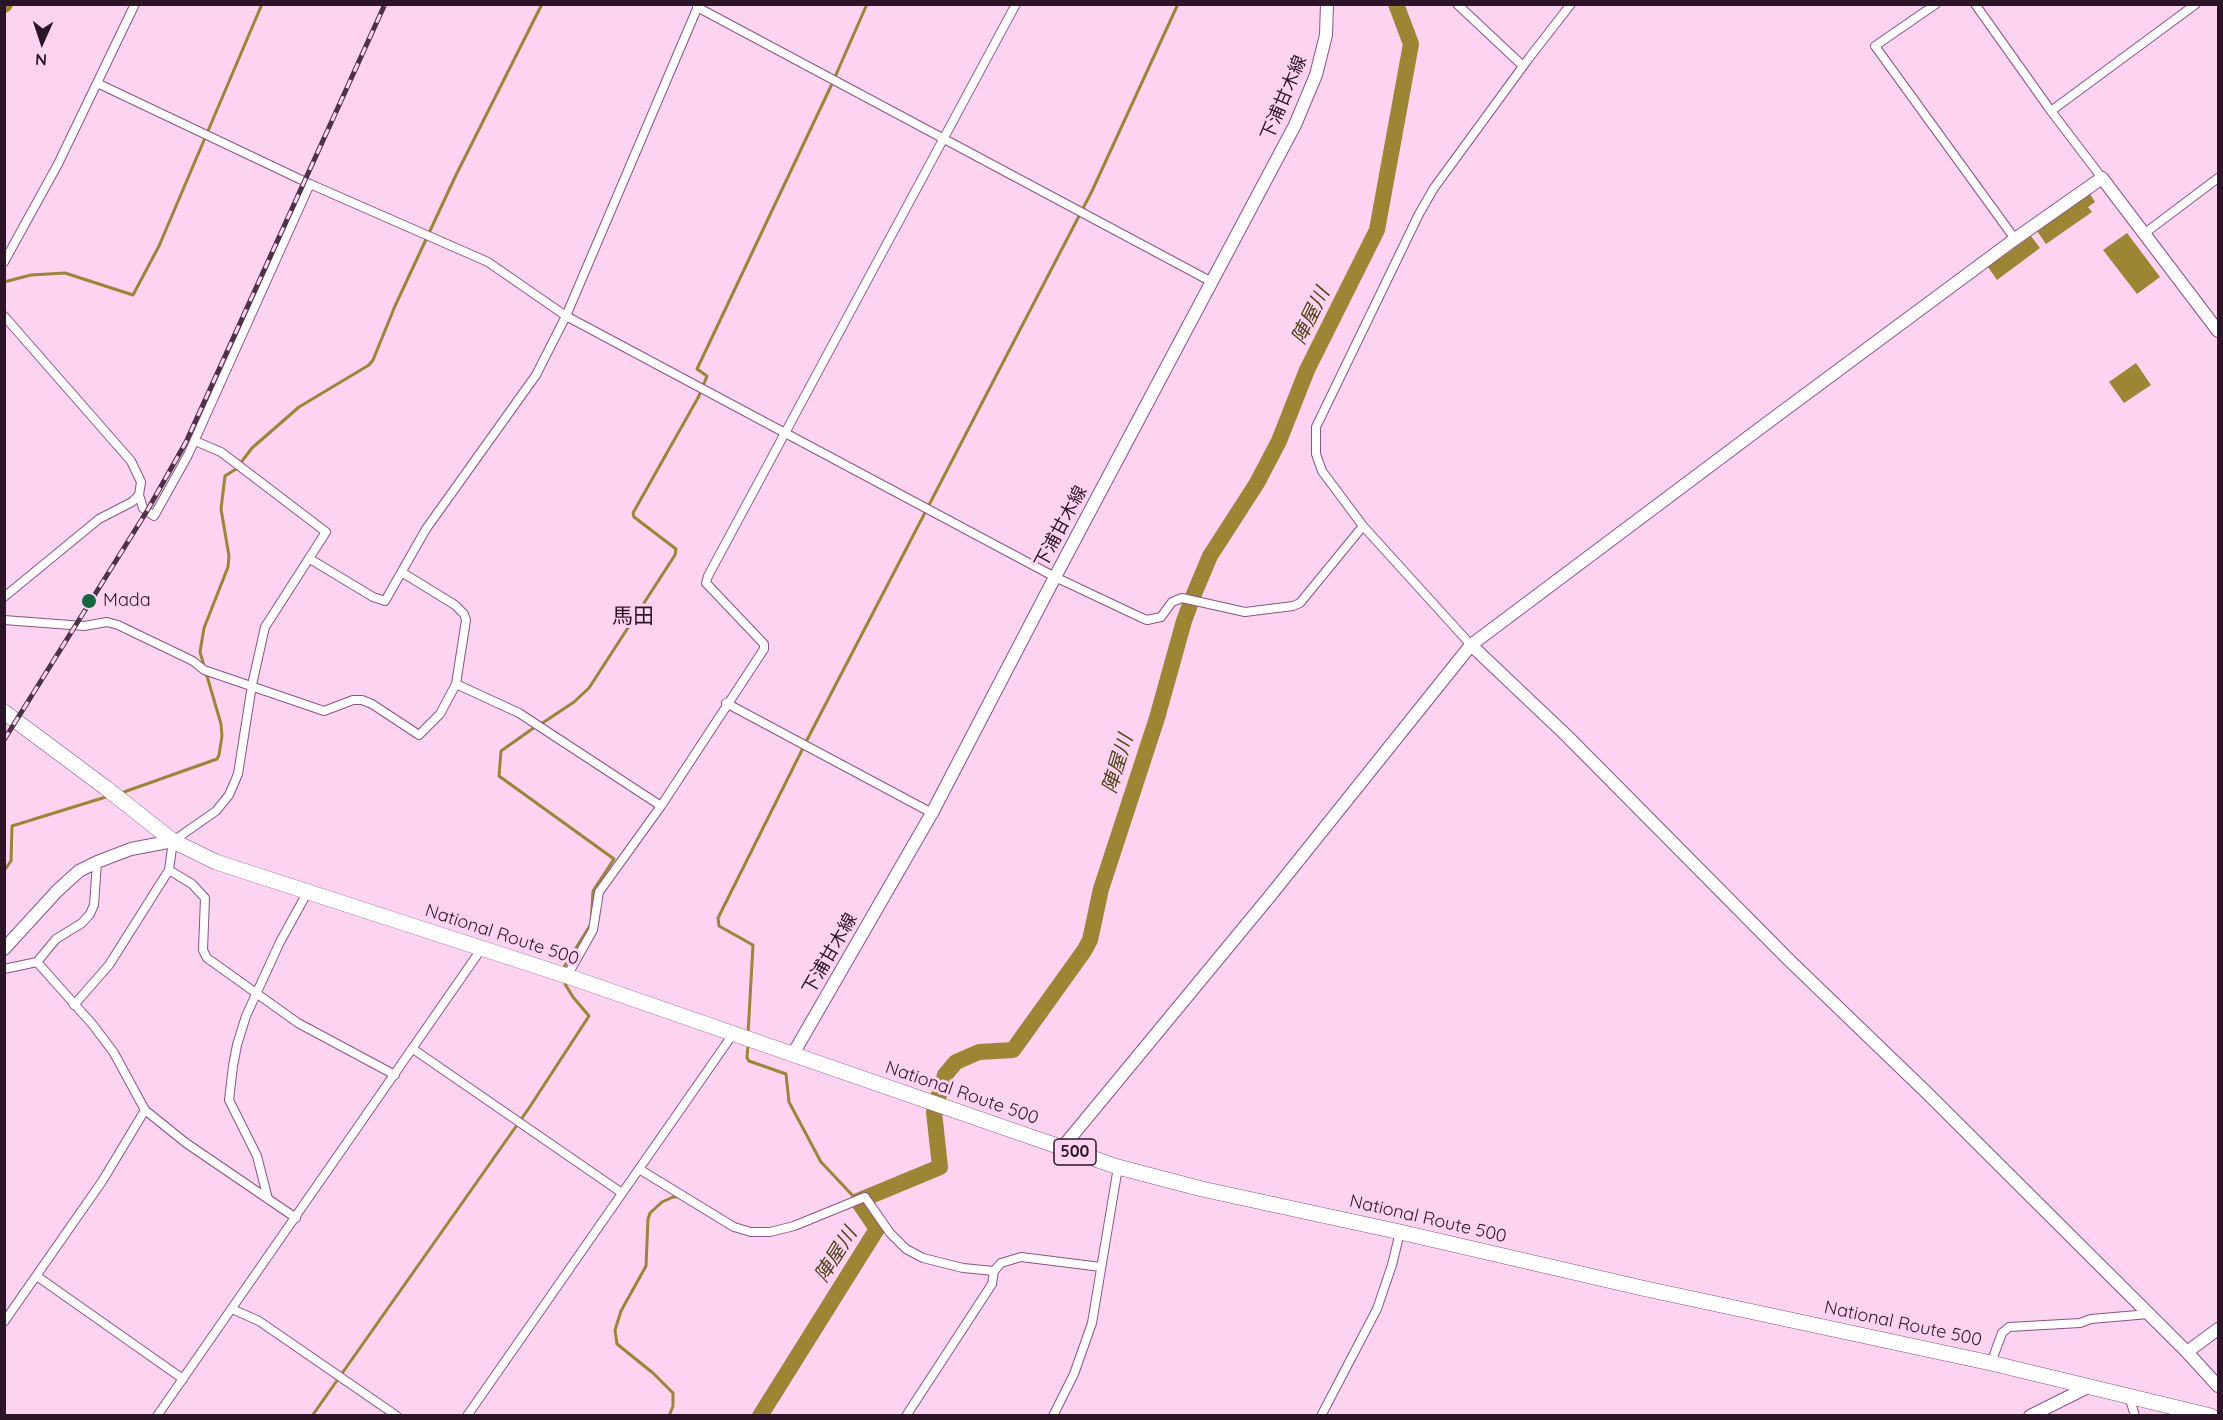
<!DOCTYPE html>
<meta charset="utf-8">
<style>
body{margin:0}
#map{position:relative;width:2223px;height:1420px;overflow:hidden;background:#fcd3f1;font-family:Quicksand,sans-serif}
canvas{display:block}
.frame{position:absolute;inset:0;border:6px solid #2d1528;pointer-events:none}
.north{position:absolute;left:12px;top:12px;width:60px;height:60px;-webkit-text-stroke:4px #fcd3f1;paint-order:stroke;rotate:183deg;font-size:16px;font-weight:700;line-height:24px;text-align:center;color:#2d1528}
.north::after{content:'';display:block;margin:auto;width:21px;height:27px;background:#2d1528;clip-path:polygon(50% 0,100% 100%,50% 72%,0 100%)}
</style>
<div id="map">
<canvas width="2223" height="1420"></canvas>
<div class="frame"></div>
<div class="north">N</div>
</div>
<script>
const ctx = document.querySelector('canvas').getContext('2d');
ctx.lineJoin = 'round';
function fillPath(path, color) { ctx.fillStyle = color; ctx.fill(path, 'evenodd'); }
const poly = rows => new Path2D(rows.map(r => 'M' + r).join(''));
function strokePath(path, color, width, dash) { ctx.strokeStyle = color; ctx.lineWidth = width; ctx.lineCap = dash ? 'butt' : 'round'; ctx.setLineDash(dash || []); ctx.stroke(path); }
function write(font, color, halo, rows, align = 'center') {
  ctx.font = font + ' Quicksand,"Noto Sans JP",sans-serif'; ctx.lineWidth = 6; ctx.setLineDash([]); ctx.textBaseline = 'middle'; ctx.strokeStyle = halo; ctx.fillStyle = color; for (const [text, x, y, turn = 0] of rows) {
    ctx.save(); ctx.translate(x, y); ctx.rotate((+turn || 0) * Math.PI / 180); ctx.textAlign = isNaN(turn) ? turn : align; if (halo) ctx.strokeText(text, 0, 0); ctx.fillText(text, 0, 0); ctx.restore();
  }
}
const water = poly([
 [2090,194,2095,202,2088,207,2092,212,2046,244,2037,231],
 [2127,233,2160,277,2137,294,2103,250],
 [2031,236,2040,248,1997,280,1988,267],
 [2136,363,2151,385,2124,403,2109,382]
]);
const stream = poly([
 [4,282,31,275,65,273,133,295,159,246,262,4],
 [541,724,574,702,589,688,675,555,676,549,634,517,633,513,699,396,707,376,697,369,831,86,867,4],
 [535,727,501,751,499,776,614,859,593,891,591,924,564,967],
 [121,793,217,759,219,755,222,736,221,724,200,652,204,628,228,567,229,556,221,509,225,476,236,469,252,448,299,407,369,365,373,360,395,306,456,175,542,4],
 [4,871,11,861,12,826,109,796],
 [748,1034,753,945,719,926,718,918,808,738,1092,191,1178,4],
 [748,1044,747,1058,749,1061,786,1074,789,1102,821,1162,855,1198],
 [312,1416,529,1108,589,1016,573,997,565,984],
 [669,1416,673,1406,673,1393,653,1373,617,1344,615,1330,621,1311,646,1266,648,1219,650,1213,662,1202,673,1197,679,1197]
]);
const river = poly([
 [4,5,5,4],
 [760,1416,877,1229,858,1201,940,1167,934,1112,945,1075,956,1062,979,1052,1013,1050,1084,951,1090,940,1101,889,1157,718,1184,621,1194,594,1210,556,1257,483,1279,441,1307,370,1377,230,1411,44,1396,4]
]);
const street = poly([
 [1457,4,1523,66],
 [1936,4,1875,46,2015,239],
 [1975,4,2051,111,2102,178],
 [697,7,1212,282],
 [97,83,310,184,488,262,566,316,1055,577,1142,618,1147,620,1161,617,1172,602,1182,598,1245,612,1293,606,1300,603,1363,526],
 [2051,111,2196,4],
 [2145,233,2218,178],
 [4,262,58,164,135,4],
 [4,316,131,461,141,482,139,495,132,502,99,519,4,597],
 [139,495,143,508,154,516,188,455,310,184],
 [310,559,373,597,385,601,426,529,536,375,566,316,699,4],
 [4,620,84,626,107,622,118,625,193,661,204,670,324,711,353,700,362,700,372,704,419,735,440,714,456,684,466,620,464,614,455,605,403,573],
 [1471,645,1363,526,1322,471,1316,454,1316,427,1419,214,1434,188,1529,58,1571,4],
 [456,684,519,713,661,806],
 [726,703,932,813],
 [169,870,192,884,205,898,203,950,207,958,298,1023,395,1075],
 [37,962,56,939,82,923,90,914,94,905,97,862],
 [4,969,37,962,93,1025,114,1053,145,1110,186,1143,296,1218],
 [567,976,593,930,599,892,661,806,764,649,764,644,706,583,708,576,1016,4],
 [74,1005,109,965,169,870,173,841,216,811,229,795,238,774,252,685,265,627,326,532,221,452,195,441],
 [413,1049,622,1193],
 [639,1169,734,1227,751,1232,770,1232,794,1226,865,1197,890,1233,906,1249,923,1258,963,1268,994,1271],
 [268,1199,257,1156,229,1100,233,1066,237,1045,246,1016,280,942,307,893],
 [38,1277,183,1379],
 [232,1309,259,1321,397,1416],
 [4,1322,103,1180,145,1110],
 [1991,1363,2002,1333,2009,1327,2080,1323,2091,1319,2149,1314],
 [2129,1396,2135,1416],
 [157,1416,482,948],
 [467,1416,733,1034],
 [906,1416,992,1284,994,1271,1001,1263,1021,1257,1101,1267],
 [1053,1416,1074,1374,1092,1323,1118,1167],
 [1321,1416,1377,1309,1392,1265,1400,1232]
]);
const secondary = poly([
 [1471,645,1567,736,1789,960,1926,1092,2187,1352,2218,1386],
 [4,949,57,891,79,871,97,862,131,849,173,841],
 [793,1054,932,813,1055,577,1295,125,1316,75,1326,35,1327,4],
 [1062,1148,1270,896,1471,645,1763,426,2015,239,2102,178,2218,331],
 [2187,1352,2218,1329],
 [2030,1416,2088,1387]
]);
const highway = poly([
 [4,712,106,788,173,841,216,862,567,976,1118,1167,1202,1189,1400,1232,1642,1288,1991,1363,2211,1416]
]);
const rail = poly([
 [4,740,147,511,186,442,385,4]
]);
const markers = [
 [89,601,8,"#106a3e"]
];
const shields = [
 [1075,1152,42]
];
const shieldNames = [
 ["500",1075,1152]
];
const streetNames = [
 ["下浦甘木線",1284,98,-67],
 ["下浦甘木線",1061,527,-62],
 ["National Route 500",502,935,18],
 ["下浦甘木線",830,954,-60],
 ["National Route 500",962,1093,19],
 ["National Route 500",1428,1219,13],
 ["National Route 500",1903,1324,12]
];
const poiNames = [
 ["Mada",103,601]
];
const waterNames = [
 ["陣屋川",1311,316,-64],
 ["陣屋川",1118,764,-73],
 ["陣屋川",836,1255,-58]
];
const quarterNames = [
 ["馬田",633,617]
];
fillPath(water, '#9a8633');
strokePath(stream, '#9a8633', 3);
strokePath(river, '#9a8633', 16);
strokePath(street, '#8e5381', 10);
strokePath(secondary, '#8e5381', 14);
strokePath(highway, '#8e5381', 16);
strokePath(street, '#fff', 8);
strokePath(secondary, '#fff', 12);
strokePath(highway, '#fff', 15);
strokePath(rail, '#4d3247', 5);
strokePath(rail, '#fcd3f1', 3, [9]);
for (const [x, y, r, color] of markers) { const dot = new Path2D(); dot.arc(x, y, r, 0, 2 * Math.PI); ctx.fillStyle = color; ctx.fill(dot); strokePath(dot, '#fcd3f1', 2); }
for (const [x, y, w] of shields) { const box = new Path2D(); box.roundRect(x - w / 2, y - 13, w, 26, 4.5); ctx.fillStyle = '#fcd3f1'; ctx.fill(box); strokePath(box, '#2d1528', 1.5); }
write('bold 16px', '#2d1528', null, shieldNames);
write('18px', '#2d1528', '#fcd3f1', streetNames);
write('18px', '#2d1528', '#fcd3f1', poiNames, 'left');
write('italic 20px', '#4f4417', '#fcd3f1', waterNames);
write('21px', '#2d1528', '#fcd3f1', quarterNames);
</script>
